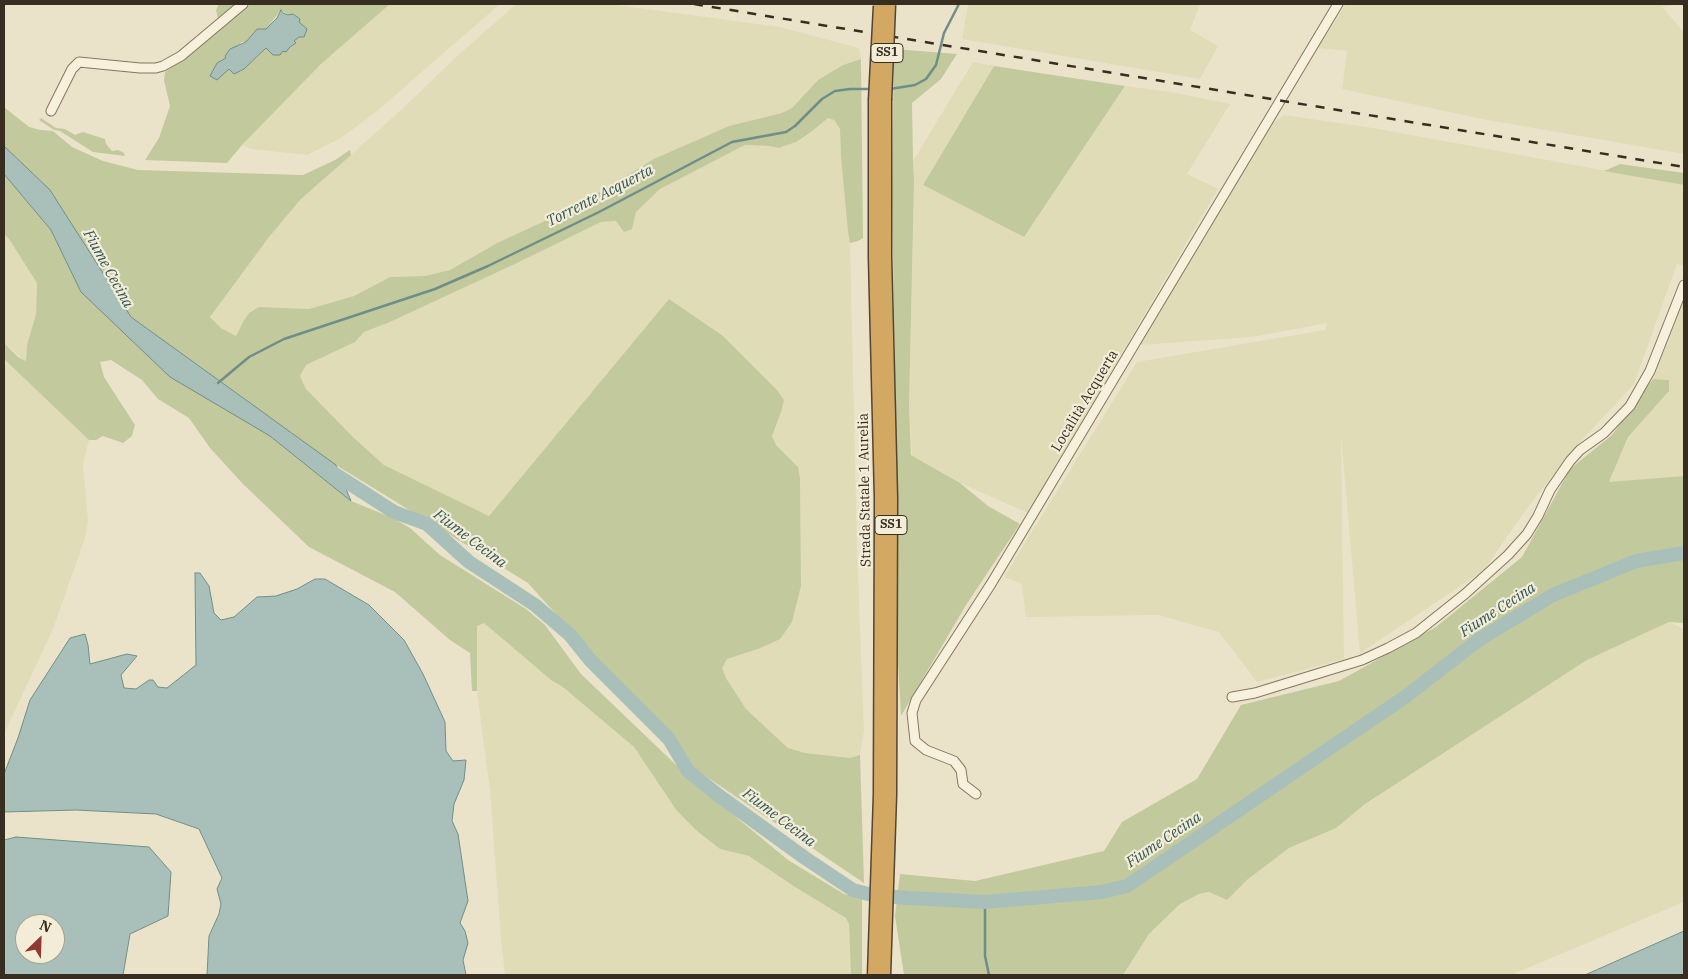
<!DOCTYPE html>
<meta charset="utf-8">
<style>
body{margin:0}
#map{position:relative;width:1688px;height:979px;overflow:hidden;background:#ebe3c9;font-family:"IBM Plex Serif",serif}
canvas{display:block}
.frame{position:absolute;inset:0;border:5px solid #382d21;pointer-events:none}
.north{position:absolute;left:15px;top:914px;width:50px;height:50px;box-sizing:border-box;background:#f3edd8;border:1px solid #a8a08f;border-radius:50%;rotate:24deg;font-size:14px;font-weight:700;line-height:20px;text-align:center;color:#382d21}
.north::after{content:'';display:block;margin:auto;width:18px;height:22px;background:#903934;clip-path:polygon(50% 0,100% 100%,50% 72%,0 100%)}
</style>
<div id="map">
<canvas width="1688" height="979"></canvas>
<div class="frame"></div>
<div class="north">N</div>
</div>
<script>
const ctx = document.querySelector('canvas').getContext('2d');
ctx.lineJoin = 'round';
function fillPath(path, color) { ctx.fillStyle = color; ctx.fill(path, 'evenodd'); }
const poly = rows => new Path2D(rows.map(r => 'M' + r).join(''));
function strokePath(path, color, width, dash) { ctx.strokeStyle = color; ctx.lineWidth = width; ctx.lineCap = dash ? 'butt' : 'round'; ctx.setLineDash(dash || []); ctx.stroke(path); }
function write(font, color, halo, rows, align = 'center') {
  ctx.font = font + ' "IBM Plex Serif",serif'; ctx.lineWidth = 4.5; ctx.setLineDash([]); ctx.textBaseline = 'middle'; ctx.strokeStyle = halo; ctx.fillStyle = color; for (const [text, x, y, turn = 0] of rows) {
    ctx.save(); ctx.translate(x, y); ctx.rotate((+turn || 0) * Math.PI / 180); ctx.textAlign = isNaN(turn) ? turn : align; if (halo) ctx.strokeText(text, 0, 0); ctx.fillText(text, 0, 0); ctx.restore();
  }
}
const farmland = poly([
 [390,4,500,4,377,111,341,138,307,155,251,149,242,145,321,64],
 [516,4,609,4,780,27,859,48,861,59,843,65,818,80,792,108,782,113,729,126,655,159,575,207,497,243,450,270,425,276,390,277,354,296,309,309,259,307,249,313,244,320,236,336,221,328,210,317,269,237,301,199,399,112,455,58],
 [968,4,1200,4,1190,30,1218,46,1200,79,962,39],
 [1346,4,1680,4,1662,7,1684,32,1684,154,1482,119,1342,89,1347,51,1318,48],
 [973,62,994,66,923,185,1024,237,1125,86,1171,92,1230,104,1187,174,1218,189,1028,513,960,483,912,455,909,406,914,181,913,161],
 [1284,115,1373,128,1684,185,1684,266,1677,264,1634,384,1570,453,1528,507,1483,571,1360,653,1341,436,1344,659,1257,682,1219,632,1158,615,1026,617,1022,584,1004,577,1137,362,1325,330,1327,323,1252,337,1140,345,1272,124],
 [828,118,834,120,840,129,841,157,850,243,857,547,864,731,860,755,850,758,805,753,788,748,746,709,726,678,722,668,727,659,758,649,792,622,801,586,800,478,797,467,776,445,772,436,781,412,777,390,723,336,669,299,489,516,384,465,354,438,306,389,300,376,306,365,355,342,364,332,390,322,517,263,601,222,616,221,632,223,636,212,660,189,745,145,769,146,780,148,796,142,811,132],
 [4,234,9,239,37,283,36,314,27,345,26,362,4,343],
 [1684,301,1684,476,1609,483,1628,437,1669,391,1669,380,1653,379],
 [4,359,89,440,83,464,88,521,85,538,53,629,4,734],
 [1669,622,1684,629,1684,902,1511,975,1123,975,1149,934,1180,904,1199,894,1209,892,1227,900,1247,880,1289,848,1336,827,1365,804,1587,660],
 [484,623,551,680,563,686,634,747,677,811,697,831,720,849,749,856,795,887,846,918,849,923,851,975,505,975,501,940,490,791,477,691,477,626]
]);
const green = poly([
 [219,4,390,4,321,64,242,145,227,163,145,160,159,138,170,106,164,80,165,72,220,28,216,10],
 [281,10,289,15,293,14,299,22,299,37,294,41,296,43,283,50,266,48,244,69,234,73,229,69,211,76,217,63,226,58,242,42,246,42,257,29,266,29],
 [894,49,957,54,941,79,912,103,913,161,914,181,909,406,911,455,960,483,988,506,1020,524,966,605,901,716,897,644,898,551,892,195],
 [861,59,863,238,858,241,850,243,848,231,841,157,840,129,834,120,828,118,811,132,796,142,779,148,769,146,745,145,660,189,636,212,632,229,624,232,616,221,601,222,517,263,390,322,364,332,355,342,306,365,300,376,306,389,354,438,384,465,489,516,669,299,723,336,777,390,784,400,781,412,772,436,776,445,798,467,800,478,801,586,792,622,780,639,758,649,727,659,722,668,726,678,746,709,788,748,805,753,850,758,860,755,864,883,695,769,528,583,336,465,131,317,50,190,4,146,4,107,29,127,40,130,53,131,72,147,103,161,138,170,303,175,335,160,350,150,351,155,301,199,269,237,210,317,221,328,236,336,244,320,249,313,259,307,309,309,354,296,390,277,425,276,450,270,497,243,575,207,654,159,729,126,782,113,792,108,818,80,843,65],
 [994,66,1125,86,1024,237,923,185],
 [41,118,56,128,65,129,75,135,83,132,105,139,106,144,112,151,118,150,124,153,125,156,93,152,60,131,54,130,39,120],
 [1620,164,1684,173,1684,185,1604,171],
 [4,174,51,230,81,292,270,436,351,501,393,518,410,528,440,555,526,609,545,625,581,674,696,784,788,860,844,894,862,898,862,975,851,975,849,924,846,918,795,887,749,856,720,849,697,831,677,811,634,747,563,687,551,680,484,623,477,626,477,691,472,691,470,653,450,640,395,592,309,547,243,484,210,448,189,418,158,399,142,380,111,360,100,362,104,377,135,425,132,436,123,443,103,436,96,440,89,440,4,359,4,343,18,357,26,361,27,345,36,314,37,283,9,239,4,234],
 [1653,379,1669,380,1669,391,1628,437,1609,482,1684,476,1684,623,1669,622,1587,660,1365,804,1336,828,1289,848,1247,880,1227,900,1209,892,1199,894,1180,904,1149,934,1123,975,904,975,895,916,900,874,975,881,1104,851,1122,822,1197,779,1241,705,1339,681,1436,627,1522,557,1570,469,1612,435]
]);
const water = poly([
 [281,10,283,13,288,15,293,14,300,19,299,22,307,29,304,37,299,37,294,41,296,43,290,47,286,52,283,51,280,55,273,55,266,48,244,69,234,74,229,69,217,80,210,76,217,63,226,58,225,56,230,49,246,42,257,29,266,29,277,18,281,10],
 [4,146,50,190,131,317,336,465,351,501,270,436,170,377,81,292,51,230,4,174,4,146],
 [195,573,200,573,209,586,214,613,221,620,234,617,257,597,276,596,297,589,315,579,325,579,369,605,404,640,423,674,445,722,446,751,453,761,466,760,464,780,454,804,452,821,458,834,468,901,460,923,465,931,468,943,463,960,466,975,207,975,209,936,219,914,221,904,217,889,222,878,199,829,156,814,76,810,4,812,4,774,18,738,30,700,70,638,85,634,88,645,90,664,127,654,137,656,121,675,124,688,136,689,149,680,153,680,158,687,167,688,196,665,195,573],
 [16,837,149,847,171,872,168,916,130,934,123,975,4,975,4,840,16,837],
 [25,924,55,924,55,954,25,954,25,924],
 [1684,931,1684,975,1585,975,1684,931]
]);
const stream = poly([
 [890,89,915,85,926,79,936,65,944,33,959,4],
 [218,383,249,357,284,339,435,289,488,266,599,212,732,142,786,132,795,126,822,99,835,91,850,89,872,89],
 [985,902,985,956,989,975]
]);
const river = poly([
 [327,469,394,512,427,524,469,562,535,605,570,635,591,661,669,739,688,771,718,795,805,858,853,890,872,895,908,898,985,902,1102,892,1127,886,1405,697,1480,639,1553,595,1636,561,1684,553]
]);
const minor = poly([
 [51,111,72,69,79,62,140,68,156,68,163,66,181,56,243,4],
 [1232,697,1255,693,1362,660,1388,648,1416,633,1465,594,1508,555,1527,534,1538,516,1550,490,1570,461,1580,450,1604,433,1630,406,1650,371,1684,285],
 [976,794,963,784,961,770,954,761,926,750,915,741,912,713,916,700,991,584,1338,4]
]);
const highway = poly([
 [874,975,880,795,881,499,875,257,875,100],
 [884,975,890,795,891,499,885,256,885,100]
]);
const rail = poly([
 [694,4,1684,167]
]);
const highwayBridge = poly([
 [875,100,880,6],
 [885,100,889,5]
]);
const shields = [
 [887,53,32],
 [891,525,32]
];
const shieldNames = [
 ["SS1",887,53],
 ["SS1",891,525]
];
const streetNames = [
 ["Località Acquerta",1085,401,-59],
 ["Strada Statale 1 Aurelia",865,490,-91]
];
const waterNames = [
 ["Torrente Acquerta",600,196,-27],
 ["Fiume Cecina",108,269,61],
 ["Fiume Cecina",470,539,37],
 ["Fiume Cecina",1498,610,-33],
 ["Fiume Cecina",779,818,37],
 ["Fiume Cecina",1164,840,-34]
];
fillPath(farmland, '#e0dcb7');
fillPath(green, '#c1c99d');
fillPath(water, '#a9c0ba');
strokePath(water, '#708e88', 1);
strokePath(stream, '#708e88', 2.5);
strokePath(river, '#a9c0ba', 14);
strokePath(minor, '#86765f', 11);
strokePath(highway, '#544433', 15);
strokePath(minor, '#f6f0dc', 9);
strokePath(highway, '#d2a862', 12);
strokePath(rail, '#382d21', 2.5, [9, 9]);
strokePath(highwayBridge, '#544433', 15, []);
strokePath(highwayBridge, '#d2a862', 12);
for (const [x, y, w] of shields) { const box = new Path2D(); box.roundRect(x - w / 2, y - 9.5, w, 19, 4); ctx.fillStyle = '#f3edd8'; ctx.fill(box); strokePath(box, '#382d21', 1); }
write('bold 12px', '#382d21', null, shieldNames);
write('14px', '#382d21', '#f3edd8', streetNames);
write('italic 15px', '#325656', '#f3edd8', waterNames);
</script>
